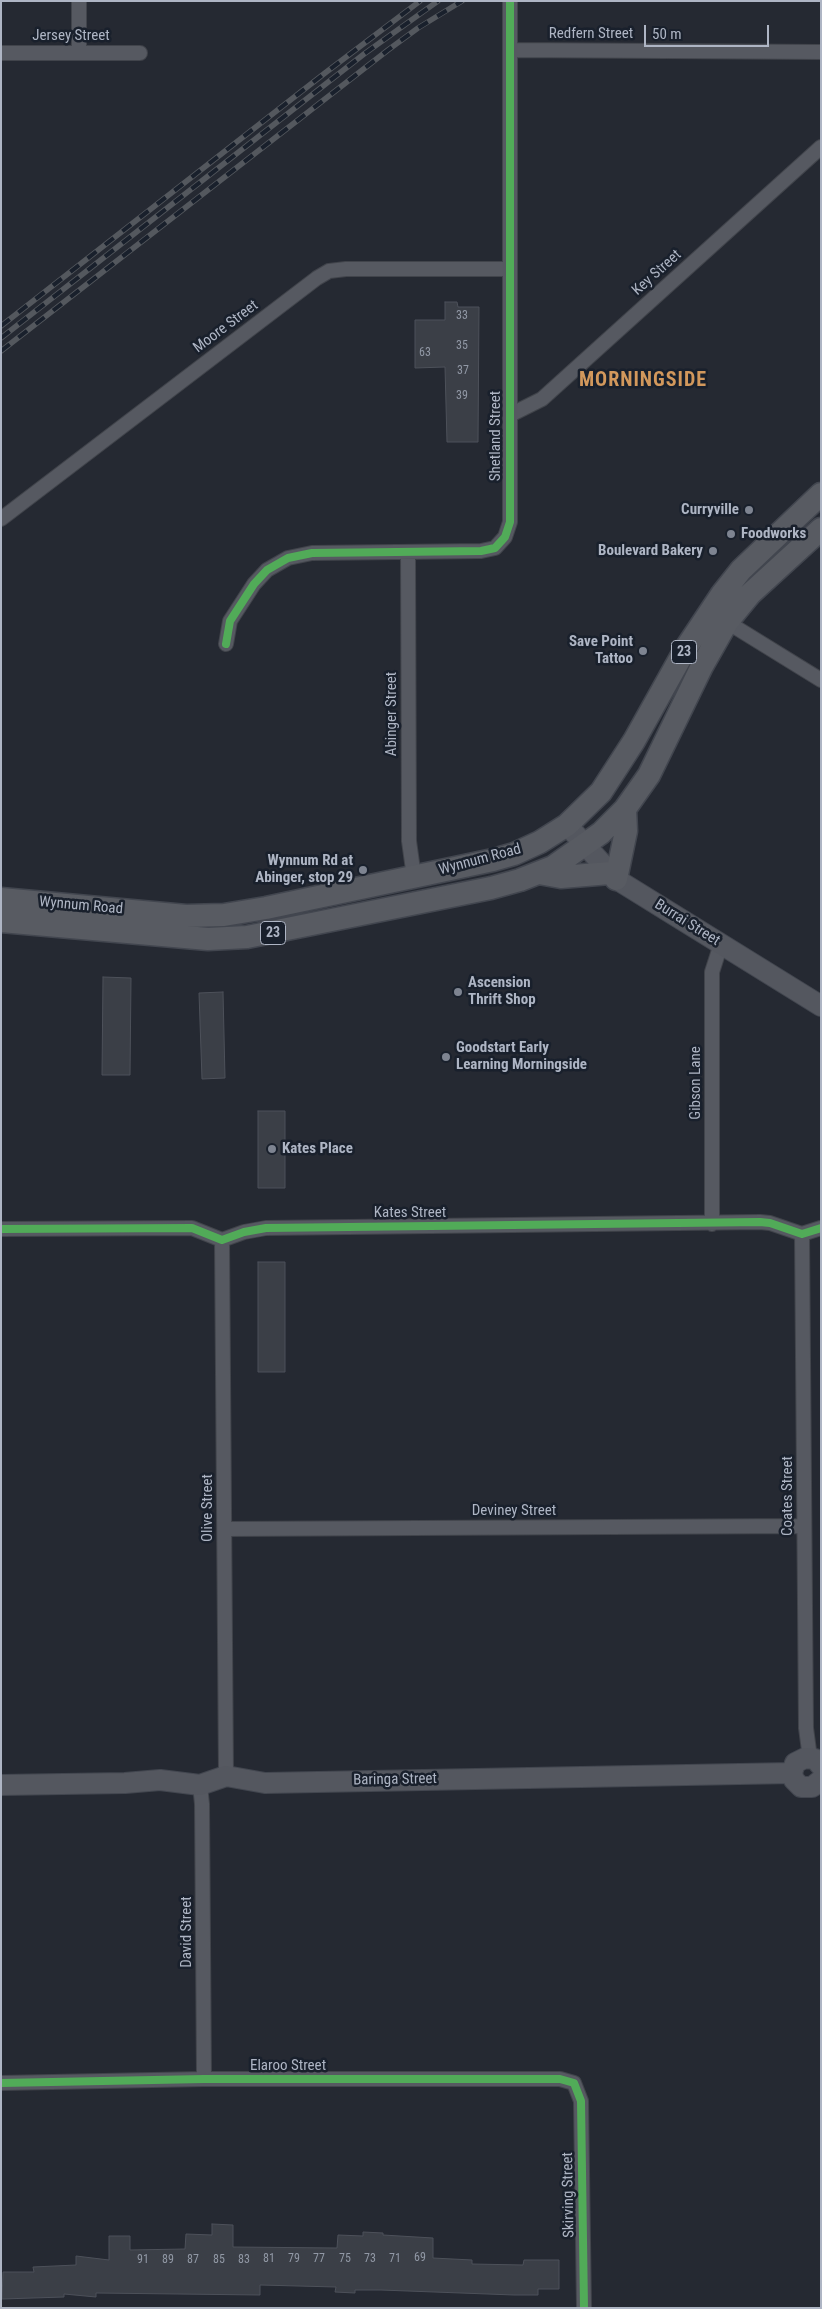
<!DOCTYPE html>
<style>
body{margin:0}
#map{position:relative;width:822px;height:2309px;overflow:hidden;background:#252932;font-family:"Roboto Condensed",sans-serif}
canvas{display:block}
.frame{position:absolute;inset:0;border:2px solid #aeb5c4;pointer-events:none}
.scale{position:absolute;left:644px;top:25px;width:125px;height:22px;box-sizing:border-box;border:2px solid #aeb5c4;border-top:0;padding-left:6px;font-size:15px;line-height:18px;white-space:nowrap;color:#aeb5c4;-webkit-text-stroke:4px #19202c;paint-order:stroke}
</style>
<div id="map">
<canvas width="822" height="2309"></canvas>
<div class="frame"></div>
<div class="scale">50 m</div>
</div>
<script>
const ctx = document.querySelector('canvas').getContext('2d');
ctx.lineJoin = 'round';
function fillPath(path, color) { ctx.fillStyle = color; ctx.fill(path, 'evenodd'); }
const poly = rows => new Path2D(rows.map(r => 'M' + r).join(''));
function strokePath(path, color, width, dash) { ctx.strokeStyle = color; ctx.lineWidth = width; ctx.lineCap = dash ? 'butt' : 'round'; ctx.setLineDash(dash || []); ctx.stroke(path); }
function write(font, color, halo, rows, align = 'center') {
  ctx.font = font + ' "Roboto Condensed",sans-serif'; ctx.lineWidth = 5; ctx.setLineDash([]); ctx.textBaseline = 'middle'; ctx.strokeStyle = halo; ctx.fillStyle = color; for (const [text, x, y, turn = 0] of rows) {
    ctx.save(); ctx.translate(x, y); ctx.rotate((+turn || 0) * Math.PI / 180); ctx.textAlign = isNaN(turn) ? turn : align; if (halo) ctx.strokeText(text, 0, 0); ctx.fillText(text, 0, 0); ctx.restore();
  }
}
const building = poly([
 [445,302,457,302,458,307,479,307,478,442,447,442,445,367,415,368,415,320,445,320,445,302],
 [103,977,131,978,130,1075,102,1075,103,977],
 [223,992,225,1078,202,1079,199,993,223,992],
 [258,1111,285,1111,285,1188,258,1188,258,1111],
 [258,1262,285,1262,285,1372,258,1372,258,1262],
 [212,2224,233,2225,233,2247,337,2248,338,2235,363,2236,363,2232,383,2233,383,2235,433,2238,433,2258,472,2260,472,2264,523,2265,524,2260,559,2260,559,2289,538,2289,538,2295,514,2295,381,2290,355,2290,355,2293,335,2292,336,2287,260,2285,260,2295,96,2293,96,2297,64,2294,64,2297,2,2299,3,2272,34,2272,33,2267,76,2265,76,2256,109,2260,109,2236,130,2236,130,2250,185,2249,186,2234,212,2235,212,2224]
]);
const street = poly([
 [511,50,821,52],
 [1,53,140,53],
 [79,53,79,1],
 [510,415,542,399,821,147],
 [1,519,317,278,329,271,346,269,509,269],
 [408,552,409,841,414,877],
 [727,622,821,680],
 [226,644,230,621,254,584,267,570,288,558,312,553,481,551,495,548,505,537,510,522,510,1],
 [712,1224,712,972,721,944],
 [1,1229,192,1228,222,1240,244,1232,266,1228,760,1222,770,1223,802,1234,821,1228],
 [802,1234,806,1728,810,1758],
 [222,1240,226,1776],
 [225,1529,804,1526],
 [200,1785,202,1804,204,2079],
 [1,2083,204,2079,560,2079,574,2083,581,2101,584,2308]
]);
const secondary = poly([
 [567,825,616,879,821,1006],
 [821,1766,815,1759,805,1758,795,1763,792,1773,794,1780,801,1787,812,1787,821,1780],
 [1,1785,125,1783,160,1780,200,1785,226,1776,265,1783,792,1773]
]);
const primary = poly([
 [539,873,561,877,610,873],
 [616,879,626,831,625,809],
 [1,899,186,916,224,915,266,908,493,860,514,854,540,842,567,825,601,792,634,741,686,648,722,594,741,570,821,494],
 [1,921,208,939,247,937,491,888,520,880,553,867,601,833,625,809,649,775,702,666,727,622,750,594,821,529]
]);
const rail = poly([
 [1,326,325,73,420,1],
 [1,338,364,54,438,1],
 [1,351,388,50,418,28,462,1]
]);
const cycleway = poly([
 [226,644,230,621,254,584,267,570,288,558,312,553,481,551,495,548,505,537,510,522,510,1],
 [1,1229,192,1228,222,1240,244,1232,266,1228,760,1222,770,1223,802,1234,821,1228],
 [1,2083,204,2079,560,2079,574,2083,581,2101,584,2308]
]);
const markers = [
 [749,510,5,"#7e8491"],
 [731,534,5,"#7e8491"],
 [713,551,5,"#7e8491"],
 [643,651,5,"#7e8491"],
 [363,870,5,"#7e8491"],
 [458,992,5,"#7e8491"],
 [446,1057,5,"#7e8491"],
 [272,1149,5,"#7e8491"]
];
const numberNames = [
 ["33",462,316],
 ["35",462,346],
 ["63",425,353],
 ["37",463,371],
 ["39",462,396],
 ["69",420,2258],
 ["81",269,2259],
 ["79",294,2259],
 ["77",319,2259],
 ["75",345,2259],
 ["73",370,2259],
 ["71",395,2259],
 ["91",143,2260],
 ["89",168,2260],
 ["87",193,2260],
 ["85",219,2260],
 ["83",244,2260]
];
const shields = [
 [684,652,25],
 [273,933,25]
];
const shieldNames = [
 ["23",684,652],
 ["23",273,933]
];
const streetNames = [
 ["Redfern Street",591,34],
 ["Jersey Street",71,36],
 ["Key Street",657,273,-42],
 ["Moore Street",226,327,-37],
 ["Shetland Street",496,436,-90],
 ["Abinger Street",392,714,-90],
 ["Wynnum Road",480,860,-15],
 ["Wynnum Road",81,906,5],
 ["Burrai Street",687,923,32],
 ["Gibson Lane",696,1083,-90],
 ["Kates Street",410,1213],
 ["Coates Street",788,1496,-90],
 ["Olive Street",208,1508,-90],
 ["Deviney Street",514,1511],
 ["Baringa Street",395,1780,-1],
 ["David Street",187,1932,-90],
 ["Elaroo Street",288,2066],
 ["Skirving Street",569,2195,-91]
];
const poiNames = [
 ["Curryville",739,510],
 ["Foodworks",741,534,"left"],
 ["Boulevard Bakery",703,551],
 ["Save Point",633,642],
 ["Tattoo",633,659],
 ["Wynnum Rd at",353,861],
 ["Abinger, stop 29",353,878],
 ["Ascension",468,983,"left"],
 ["Thrift Shop",468,1000,"left"],
 ["Goodstart Early",456,1048,"left"],
 ["Learning Morningside",456,1065,"left"],
 ["Kates Place",282,1149,"left"]
];
const districtNames = [
 ["MORNINGSIDE",643,381]
];
fillPath(building, '#3b3f47');
strokePath(building, '#4d515a', 1);
strokePath(street, '#41444b', 16);
strokePath(secondary, '#42464f', 22);
strokePath(primary, '#42464f', 25);
strokePath(street, '#565961', 14);
strokePath(secondary, '#54575f', 20);
strokePath(primary, '#585b62', 22);
strokePath(rail, '#54585e', 5.5);
strokePath(rail, '#19202c', 4, [11]);
strokePath(cycleway, '#51ab58', 8);
for (const [x, y, r, color] of markers) { const dot = new Path2D(); dot.arc(x, y, r, 0, 2 * Math.PI); ctx.fillStyle = color; ctx.fill(dot); strokePath(dot, '#19202c', 2); }
write('12px', '#9198a5', null, numberNames);
for (const [x, y, w] of shields) { const box = new Path2D(); box.roundRect(x - w / 2, y - 11.5, w, 23, 4); ctx.fillStyle = '#19202c'; ctx.fill(box); strokePath(box, '#aeb5c4', 1); }
write('bold 14px', '#aeb5c4', null, shieldNames);
write('15px', '#aeb5c4', '#19202c', streetNames);
write('bold 15px', '#aeb5c4', '#19202c', poiNames, 'right');
ctx.letterSpacing = '1px';
write('bold 20px', '#d2985c', '#19202c', districtNames);
ctx.letterSpacing = '0px';
</script>
